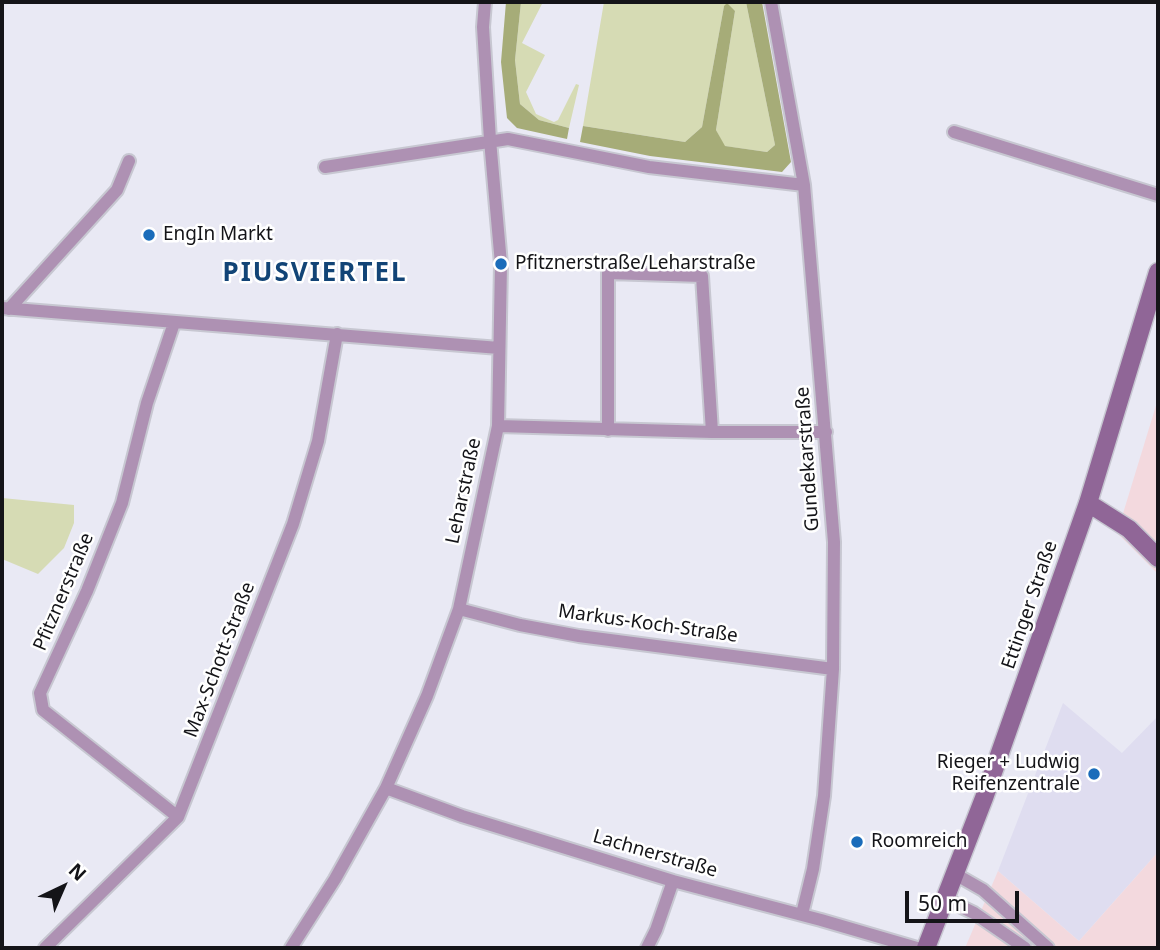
<!DOCTYPE html>
<meta charset="utf-8">
<style>
body{margin:0}
#map{position:relative;width:1160px;height:950px;overflow:hidden;background:#e9e9f4;font-family:"Noto Sans",sans-serif}
canvas{display:block}
.frame{position:absolute;inset:0;border:4px solid #141418;pointer-events:none}
.north{position:absolute;left:28px;top:852px;width:70px;height:70px;-webkit-text-stroke:5px #fff;paint-order:stroke;rotate:44deg;font-size:19px;font-weight:700;line-height:28px;text-align:center;color:#141418}
.north::after{content:'';display:block;margin:auto;width:24px;height:32px;background:#141418;clip-path:polygon(50% 0,100% 100%,50% 72%,0 100%)}
.scale{position:absolute;left:905px;top:891px;width:114px;height:32px;box-sizing:border-box;border:4px solid #141418;border-top:0;padding-left:9px;font-size:21px;line-height:24px;white-space:nowrap;color:#141418;-webkit-text-stroke:5px #fff;paint-order:stroke}
</style>
<div id="map">
<canvas width="1160" height="950"></canvas>
<div class="frame"></div>
<div class="north">N</div>
<div class="scale">50 m</div>
</div>
<script>
const ctx = document.querySelector('canvas').getContext('2d');
ctx.lineJoin = 'round';
function fillPath(path, color) { ctx.fillStyle = color; ctx.fill(path, 'evenodd'); }
const poly = rows => new Path2D(rows.map(r => 'M' + r).join(''));
function strokePath(path, color, width, dash) { ctx.strokeStyle = color; ctx.lineWidth = width; ctx.lineCap = dash ? 'butt' : 'round'; ctx.setLineDash(dash || []); ctx.stroke(path); }
function write(font, color, halo, rows, align = 'center') {
  ctx.font = font + ' "Noto Sans",sans-serif'; ctx.lineWidth = 5; ctx.setLineDash([]); ctx.textBaseline = 'middle'; ctx.strokeStyle = halo; ctx.fillStyle = color; for (const [text, x, y, turn = 0] of rows) {
    ctx.save(); ctx.translate(x, y); ctx.rotate((+turn || 0) * Math.PI / 180); ctx.textAlign = isNaN(turn) ? turn : align; if (halo) ctx.strokeText(text, 0, 0); ctx.fillText(text, 0, 0); ctx.restore();
  }
}
const built = poly([
 [1063,703,1122,753,1158,716,1158,852,1079,941,998,871]
]);
const industrial = poly([
 [1158,399,1158,574,1117,533],
 [1158,852,1158,948,965,948,998,871,1079,941]
]);
const green = poly([
 [521,2,543,2,522,43,545,55,526,92,536,114,554,122,558,120,576,84,579,85,569,128,539,120,520,104,515,60],
 [604,2,746,2,775,145,767,152,724,146,716,130,735,11,724,6,702,127,685,142,583,126],
 [2,498,74,505,74,523,64,548,38,574,2,559]
]);
const forest = poly([
 [506,2,521,2,515,60,520,104,539,120,569,128,567,139,517,128,507,118,501,62],
 [746,2,762,2,791,162,782,172,650,156,580,142,583,126,685,142,702,127,724,6,727,3,735,11,716,130,725,146,767,152,775,145]
]);
const street = poly([
 [771,2,804,185,834,542,833,669,824,796,813,869,802,914],
 [954,132,1158,195],
 [325,167,508,139,649,167,804,185],
 [2,308,499,348],
 [9,309,117,190,129,161],
 [174,323,147,403,122,503,87,591,40,693,43,710,178,817],
 [498,426,712,432,826,432],
 [608,430,608,273,702,276,712,432],
 [459,609,520,625,579,636,833,669],
 [386,788,462,816,673,881,821,920,917,948],
 [955,874,983,890,1048,948],
 [945,899,974,913,1025,948],
 [45,948,178,817,293,524,318,441,337,334],
 [291,948,335,879,386,788,427,696,459,609,498,426,501,264,490,140,483,27,485,2],
 [647,948,656,930,673,881]
]);
const secondary = poly([
 [1088,503,1129,529,1158,558],
 [926,948,984,798,1088,503,1158,272]
]);
const markers = [
 [149,235,7,"#1a6cba"],
 [501,264,7,"#1a6cba"],
 [1094,774,7,"#1a6cba"],
 [857,842,7,"#1a6cba"]
];
const poiNames = [
 ["EngIn Markt",163,235],
 ["Pfitznerstraße/Leharstraße",515,264],
 ["Rieger + Ludwig",1080,763,"right"],
 ["Reifenzentrale",1080,785,"right"],
 ["Roomreich",871,842]
];
const streetNames = [
 ["Gundekarstraße",808,459,-94],
 ["Leharstraße",464,491,-78],
 ["Pfitznerstraße",64,592,-67],
 ["Ettinger Straße",1030,605,-71],
 ["Markus-Koch-Straße",648,624,8],
 ["Max-Schott-Straße",220,660,-69],
 ["Lachnerstraße",655,854,16]
];
const districtNames = [
 ["PIUSVIERTEL",315,274]
];
fillPath(built, '#dfddf0');
fillPath(industrial, '#f3d9de');
fillPath(green, '#d6dbb4');
fillPath(forest, '#a6ac78');
strokePath(street, '#c7c7d1', 16);
strokePath(secondary, '#c7c7d1', 21);
strokePath(street, '#ae91b3', 12);
strokePath(secondary, '#906697', 18);
for (const [x, y, r, color] of markers) { const dot = new Path2D(); dot.arc(x, y, r, 0, 2 * Math.PI); ctx.fillStyle = color; ctx.fill(dot); strokePath(dot, '#fff', 2.5); }
write('19px', '#141418', '#fff', poiNames, 'left');
write('19px', '#141418', '#fff', streetNames);
ctx.letterSpacing = '2px';
write('bold 26px', '#124476', '#fff', districtNames);
ctx.letterSpacing = '0px';
</script>
